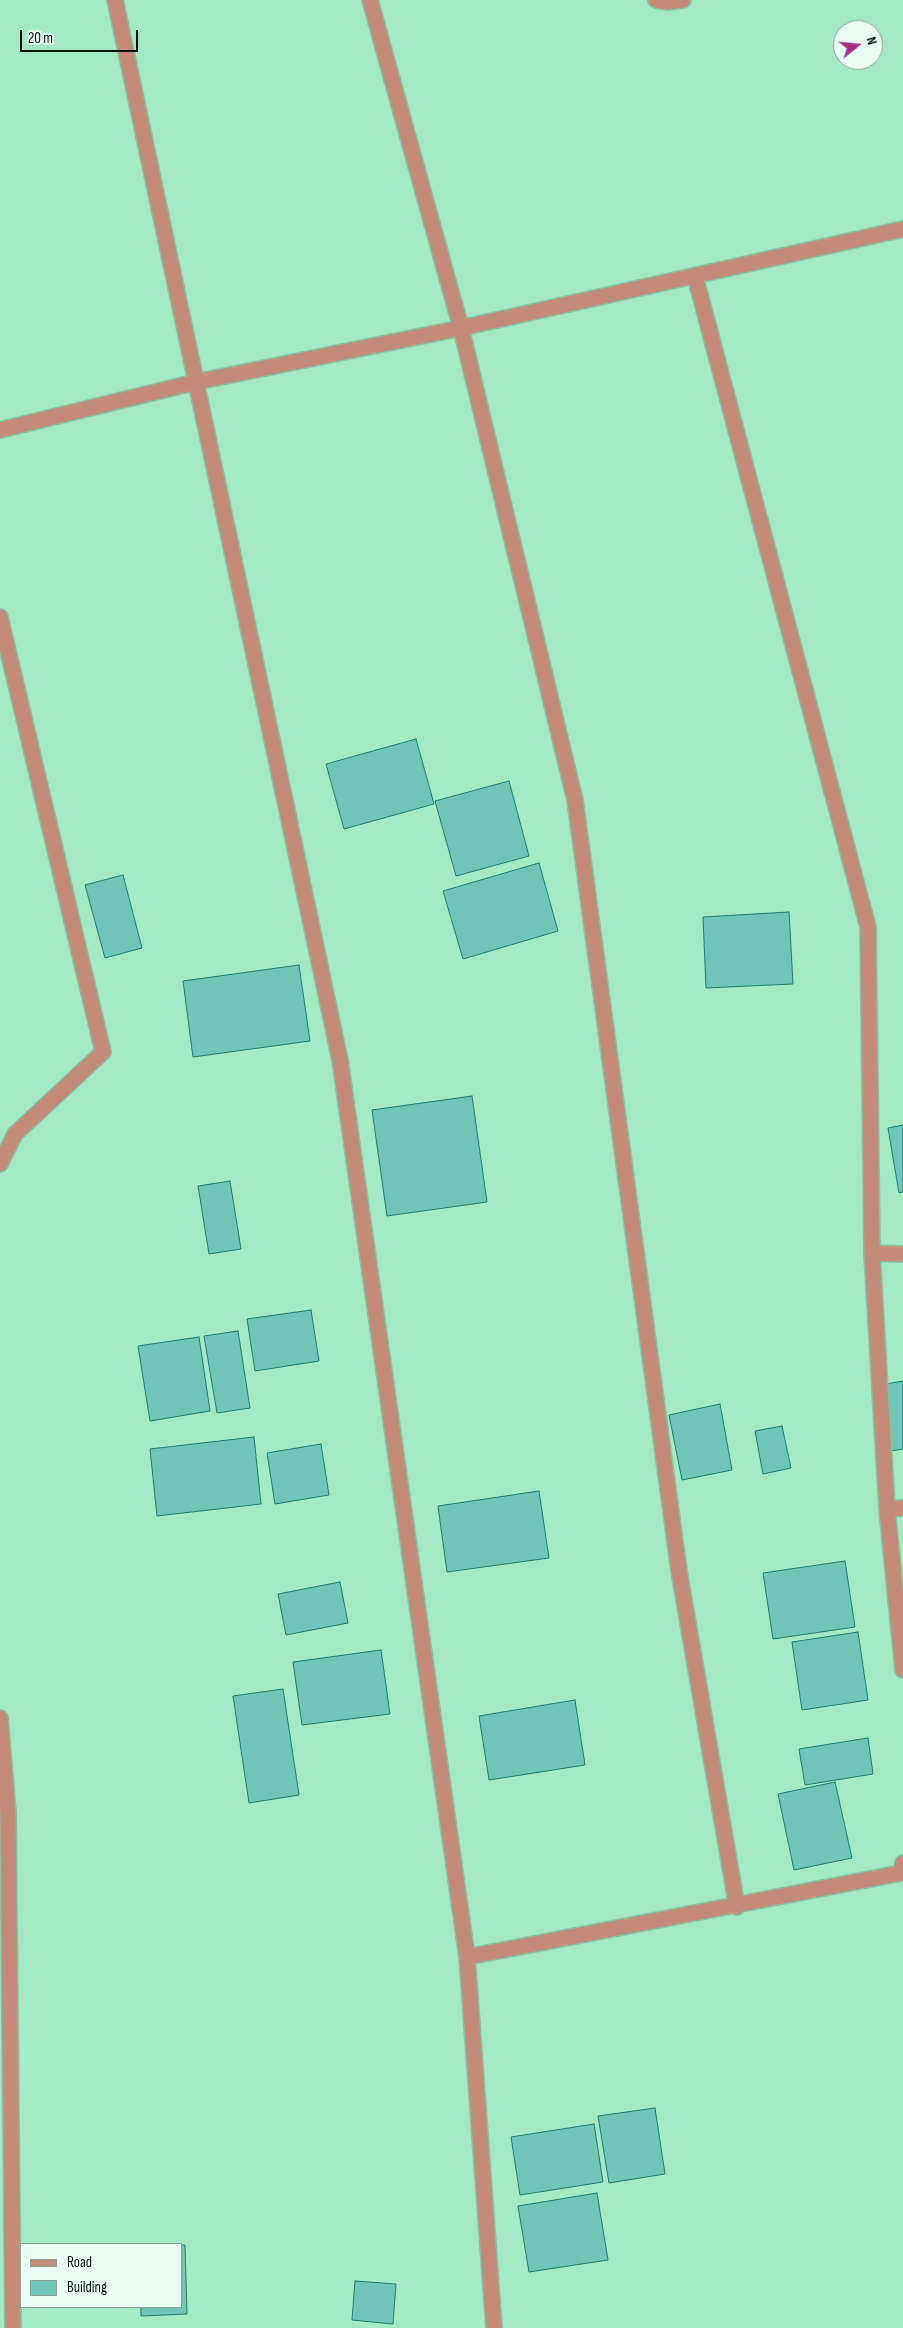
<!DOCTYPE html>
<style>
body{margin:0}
#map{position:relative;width:903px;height:2328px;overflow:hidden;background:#a3e9c3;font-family:"Sofia Sans Condensed",sans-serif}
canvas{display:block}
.legend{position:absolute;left:20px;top:2243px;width:162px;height:65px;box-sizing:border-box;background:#e9fef2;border:1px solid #8ca094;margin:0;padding:6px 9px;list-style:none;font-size:15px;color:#001307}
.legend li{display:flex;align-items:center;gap:10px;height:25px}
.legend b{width:25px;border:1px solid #8ca094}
.north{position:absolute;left:833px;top:20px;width:50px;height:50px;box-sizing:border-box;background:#e9fef2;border:1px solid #8ca094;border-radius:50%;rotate:73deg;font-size:14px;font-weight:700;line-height:20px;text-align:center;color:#001307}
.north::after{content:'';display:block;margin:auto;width:18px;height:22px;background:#a42d85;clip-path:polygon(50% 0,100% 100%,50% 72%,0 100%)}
.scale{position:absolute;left:20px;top:30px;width:118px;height:22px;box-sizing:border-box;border:2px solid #001307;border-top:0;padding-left:6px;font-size:15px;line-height:18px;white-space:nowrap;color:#001307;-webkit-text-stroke:4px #e9fef2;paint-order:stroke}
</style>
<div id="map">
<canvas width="903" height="2328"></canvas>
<ul class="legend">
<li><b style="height:6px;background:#c38b78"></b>Road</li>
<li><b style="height:14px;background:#6fc6b6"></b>Building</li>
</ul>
<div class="north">N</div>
<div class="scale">20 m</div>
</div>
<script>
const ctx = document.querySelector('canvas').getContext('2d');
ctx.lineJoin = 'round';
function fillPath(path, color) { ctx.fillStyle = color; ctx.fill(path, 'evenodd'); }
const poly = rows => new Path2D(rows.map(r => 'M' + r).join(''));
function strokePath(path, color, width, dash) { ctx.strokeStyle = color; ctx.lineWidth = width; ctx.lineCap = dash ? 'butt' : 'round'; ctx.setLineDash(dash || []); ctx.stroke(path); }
const building = poly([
 [416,739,434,804,344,829,326,764,416,739],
 [509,781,529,856,456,876,435,801,509,781],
 [539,863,558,931,463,959,443,891,539,863],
 [123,875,142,948,105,958,85,885,123,875],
 [789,912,793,984,706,988,703,917,789,912],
 [299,965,310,1041,193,1057,183,981,299,965],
 [472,1096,487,1202,387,1216,372,1110,472,1096],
 [903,1125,903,1192,899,1193,888,1128,903,1125],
 [230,1181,241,1249,209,1254,198,1186,230,1181],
 [311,1310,319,1361,255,1371,247,1319,311,1310],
 [238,1331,250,1408,217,1413,204,1336,238,1331],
 [199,1337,210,1411,150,1421,138,1346,199,1337],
 [903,1381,903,1449,891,1451,880,1385,903,1381],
 [720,1404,732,1470,682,1480,669,1415,720,1404],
 [782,1426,791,1468,763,1474,755,1431,782,1426],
 [254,1437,261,1504,157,1516,150,1449,254,1437],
 [321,1444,329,1495,275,1504,267,1453,321,1444],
 [539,1491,549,1558,447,1572,438,1506,539,1491],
 [845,1561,855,1627,773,1639,763,1573,845,1561],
 [340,1582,348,1623,286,1635,278,1594,340,1582],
 [858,1632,868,1700,802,1710,792,1642,858,1632],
 [381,1650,390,1714,302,1725,293,1662,381,1650],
 [283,1689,299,1795,249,1803,233,1696,283,1689],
 [575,1700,585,1765,489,1780,479,1716,575,1700],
 [868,1738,873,1774,805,1785,799,1749,868,1738],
 [835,1782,852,1858,794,1870,778,1794,835,1782],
 [655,2108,665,2174,609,2183,598,2116,655,2108],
 [594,2124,603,2182,520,2195,511,2137,594,2124],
 [597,2193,608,2260,529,2272,518,2206,597,2193],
 [181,2245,185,2245,187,2314,141,2316,141,2307,181,2307,181,2245],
 [355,2281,396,2284,393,2324,352,2320,355,2281]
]);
const street = poly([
 [115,0,340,1060,467,1957,494,2328],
 [370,0,461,328,575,800,679,1571,737,1907],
 [656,0,667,2,683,0],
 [695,276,868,927,872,1253,887,1509,903,1670],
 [0,430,196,382,461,328,903,229],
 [0,617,103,1052,15,1134,0,1164],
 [872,1253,903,1254],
 [887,1509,903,1508],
 [0,1718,8,1813,13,2328],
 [467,1957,901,1873,903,1863]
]);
fillPath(building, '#6fc6b6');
strokePath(building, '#1e7e70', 1);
strokePath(street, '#86c2a1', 18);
strokePath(street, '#c38b78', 15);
</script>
